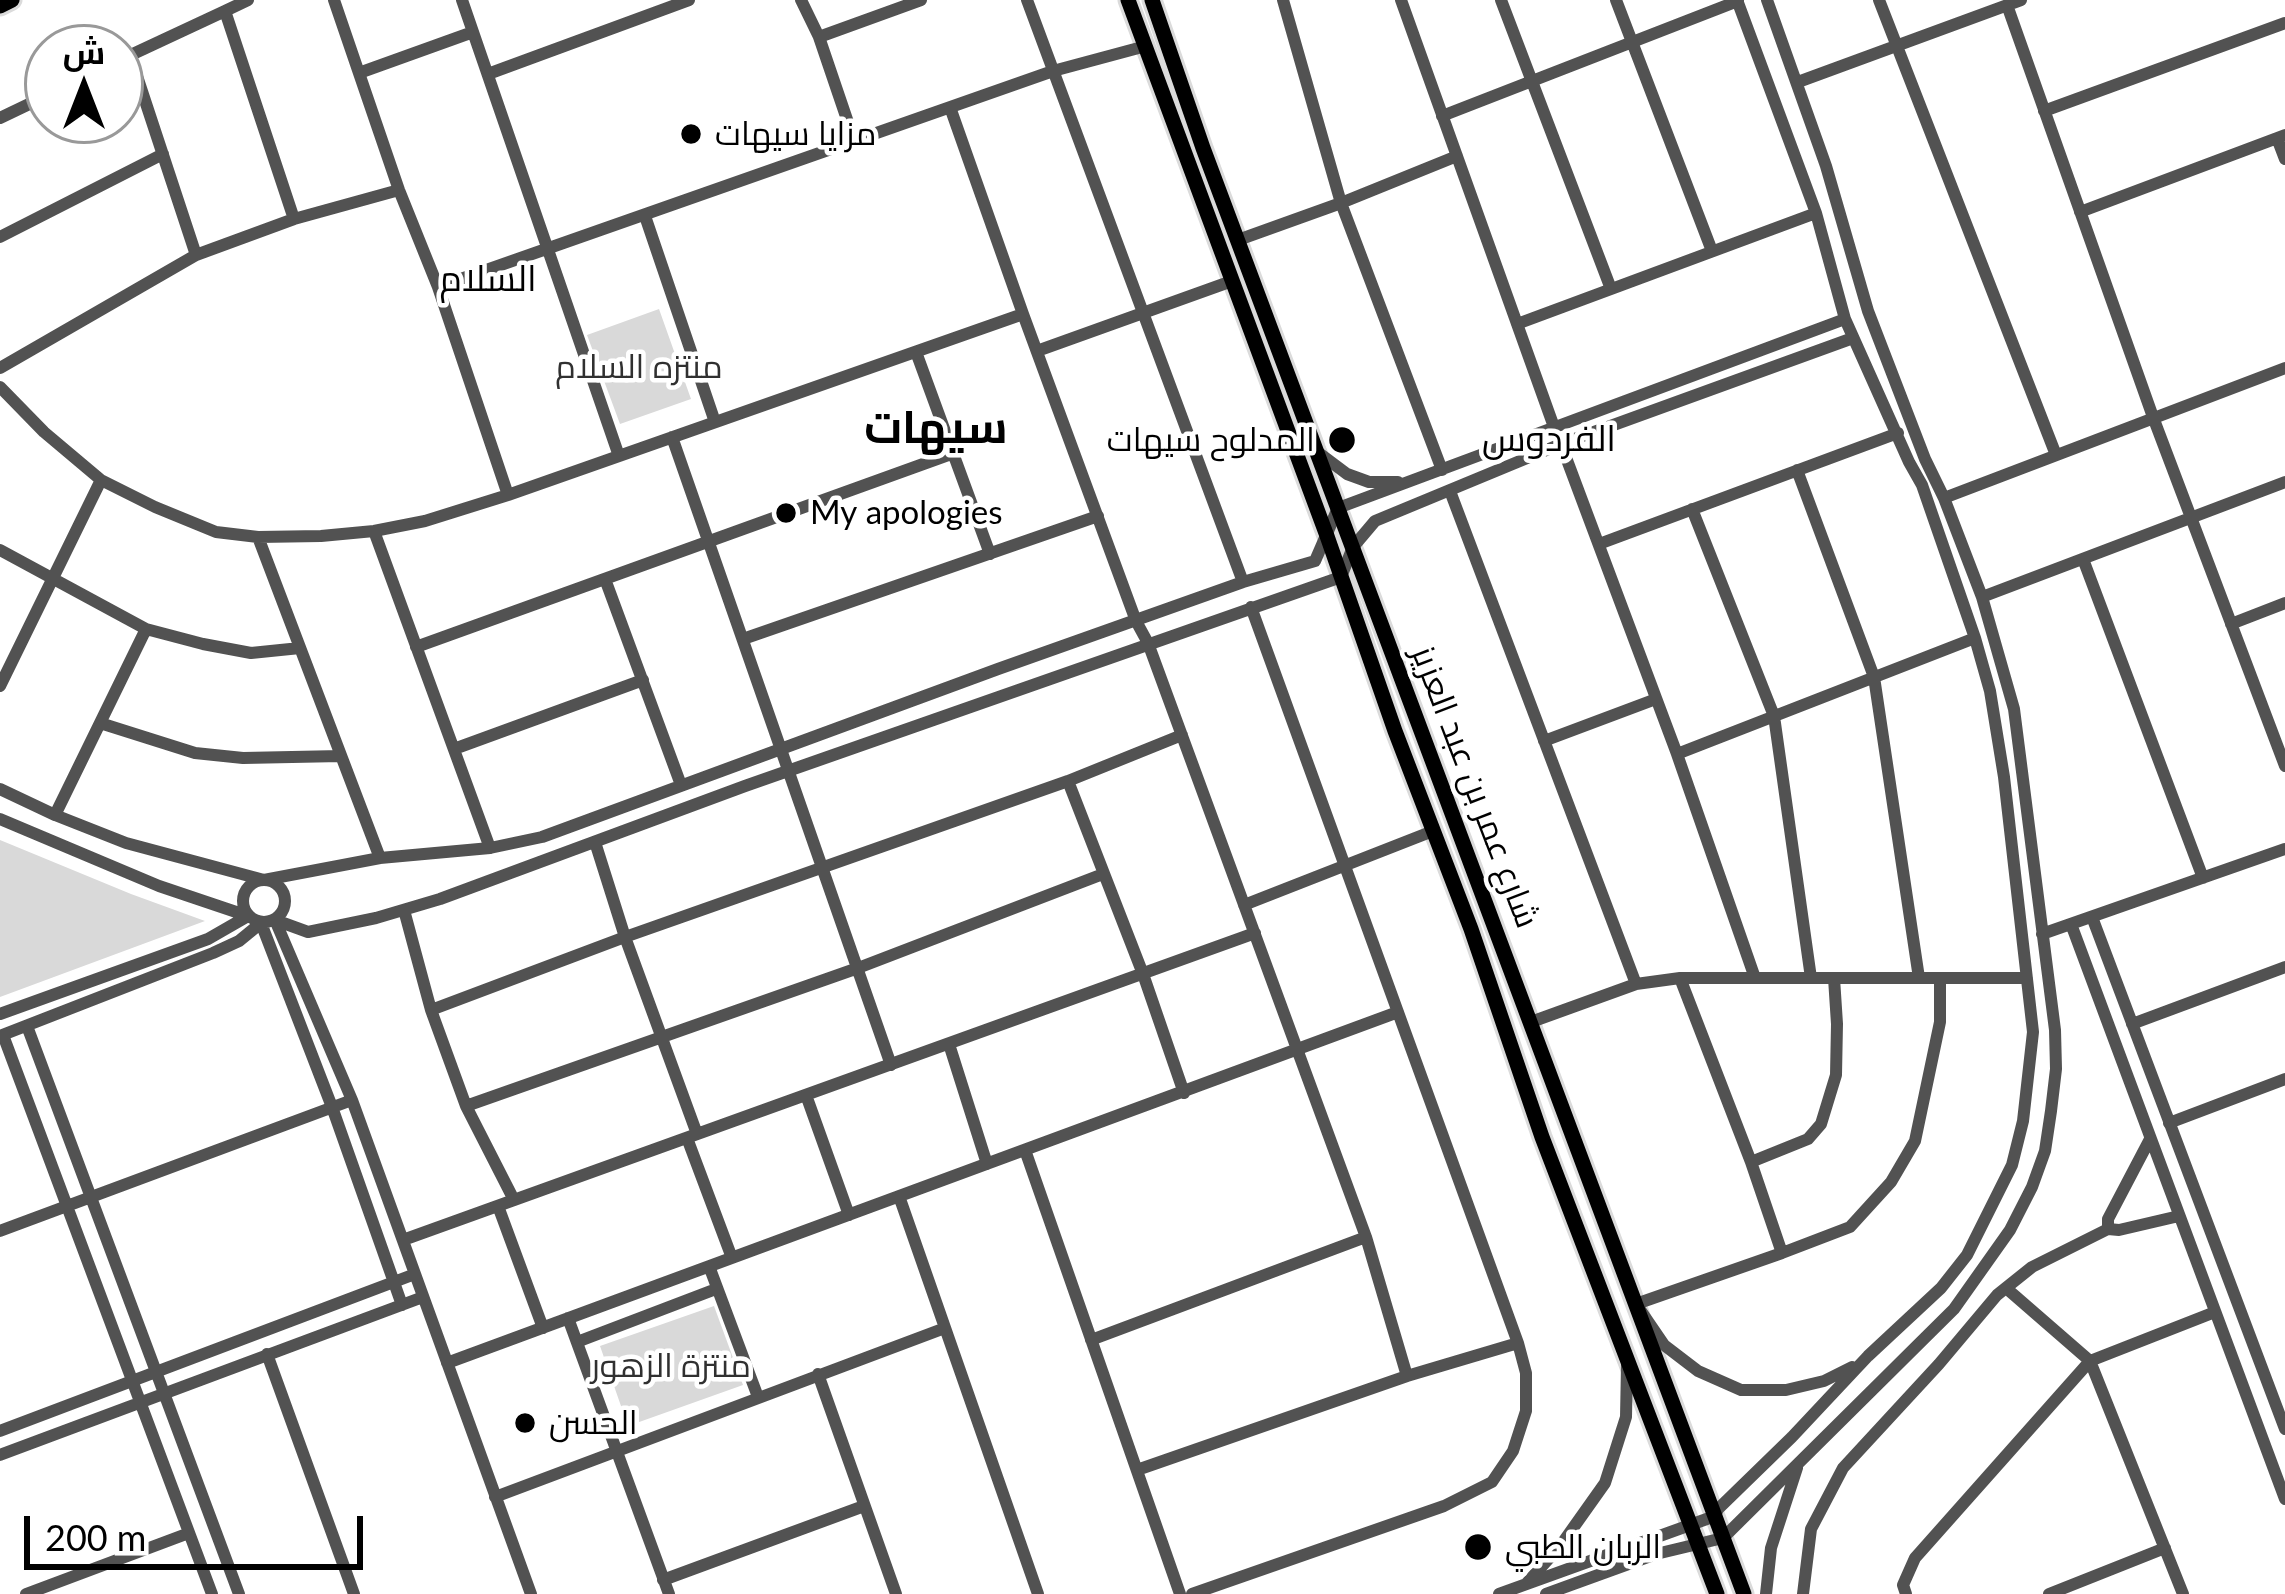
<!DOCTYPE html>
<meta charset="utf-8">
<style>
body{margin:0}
#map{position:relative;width:2285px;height:1594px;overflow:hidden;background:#fff;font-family:Lato,Cairo,sans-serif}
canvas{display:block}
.north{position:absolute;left:24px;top:24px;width:120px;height:120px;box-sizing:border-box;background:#fff;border:3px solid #999;border-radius:50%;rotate:0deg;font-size:33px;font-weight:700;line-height:48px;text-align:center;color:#000}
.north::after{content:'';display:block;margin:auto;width:42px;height:54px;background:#000;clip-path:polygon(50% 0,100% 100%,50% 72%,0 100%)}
.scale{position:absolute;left:24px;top:1516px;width:339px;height:54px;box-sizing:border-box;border:6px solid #000;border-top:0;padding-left:15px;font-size:36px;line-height:42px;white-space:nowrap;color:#000;-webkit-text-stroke:9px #fff;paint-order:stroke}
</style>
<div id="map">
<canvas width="2285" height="1594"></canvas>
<div class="north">ش</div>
<div class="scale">200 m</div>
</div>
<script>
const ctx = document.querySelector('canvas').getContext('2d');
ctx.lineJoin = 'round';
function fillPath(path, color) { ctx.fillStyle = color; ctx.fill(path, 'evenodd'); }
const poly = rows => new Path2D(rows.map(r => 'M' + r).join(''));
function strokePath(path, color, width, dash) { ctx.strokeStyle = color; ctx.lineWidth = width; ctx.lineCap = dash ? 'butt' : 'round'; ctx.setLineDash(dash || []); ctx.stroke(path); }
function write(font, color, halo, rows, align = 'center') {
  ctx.font = font + ' Lato,Cairo,sans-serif'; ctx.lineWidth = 9; ctx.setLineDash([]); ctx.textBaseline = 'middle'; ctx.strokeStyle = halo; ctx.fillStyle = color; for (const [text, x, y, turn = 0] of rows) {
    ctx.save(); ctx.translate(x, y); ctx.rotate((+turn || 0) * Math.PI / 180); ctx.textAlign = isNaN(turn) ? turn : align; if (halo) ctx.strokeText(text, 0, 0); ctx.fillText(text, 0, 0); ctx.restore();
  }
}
const green = poly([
 [659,309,691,399,620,424,587,335],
 [0,840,131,894,205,921,0,997],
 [714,1306,743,1385,628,1426,600,1346]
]);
const minor = poly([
 [334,0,399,190,438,287,508,495],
 [462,0,619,456],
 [801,0,819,37,855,143],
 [1027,0,1243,582],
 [1283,0,1341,203,1442,470],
 [1401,0,1554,427],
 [1501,0,1611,289],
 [1616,0,1712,251],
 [1879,0,2056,455],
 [2007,5,2153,417,2285,766],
 [225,11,248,0],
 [819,37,921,0],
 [130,55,196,255],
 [120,60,225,11,294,219],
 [359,73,473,32],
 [488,74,689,0],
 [1798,82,2021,0],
 [951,110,1023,314,1136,621,1148,643,1366,1237,1407,1376],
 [2044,111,2285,23],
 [1442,116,1738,1],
 [0,118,48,95],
 [2277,138,2285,159],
 [2080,212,2285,135],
 [645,216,715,422],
 [0,237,163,154],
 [1238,240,1341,203,1457,156],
 [438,287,1053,71,1146,46],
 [1517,324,1816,213],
 [1037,351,1232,281],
 [916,352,990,554],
 [0,368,196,255,294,219,399,190],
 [0,387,44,432,101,480,155,507,216,532,258,537,321,536,374,531,425,521,508,495,1023,314],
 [672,437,891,1065],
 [1561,444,1677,754,1755,978],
 [1319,453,1347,474,1369,482,1398,482],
 [1797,470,1874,677,1919,978],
 [1450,491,1636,984],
 [1944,498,2285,368],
 [1692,509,1774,716,1811,978],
 [374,531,490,848],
 [258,537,380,858],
 [1599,544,1898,433],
 [0,550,146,629,203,644,251,653,300,648],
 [2083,559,2203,878],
 [605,579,681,785],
 [1982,597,2285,482],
 [2231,624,2285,603],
 [743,639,1098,516],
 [416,647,951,454],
 [0,686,101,480],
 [100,723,195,753,243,758,341,756],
 [1544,741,1656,699],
 [454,749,643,680],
 [1677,754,1975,638],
 [1068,781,1143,974,1184,1093],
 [0,789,55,815,126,843,264,880,380,858,490,848,542,837,998,669,1243,582,1315,561,1338,508,1845,319],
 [55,815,146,629],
 [0,819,159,886,248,916],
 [595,842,625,937,697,1134],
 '243 901a21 21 0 1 1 42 0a21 21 0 1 1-42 0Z',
 [1244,905,1433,831],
 [404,910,431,1010,466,1106,514,1200],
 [2092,917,2285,1429],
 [275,920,308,932,376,918,440,899,745,786,1341,577,1353,547,1375,521,1561,444,1853,338],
 [275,920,352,1100,531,1594],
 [2071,924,2285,1499],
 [2042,934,2285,849],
 [1680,978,1751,1162,1782,1253,1850,1227,1891,1182,1915,1141,1940,1022,1940,978],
 [431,1010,625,937,1068,781,1182,735],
 [0,1014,208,939,248,916],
 [1531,1022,1636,984,1680,978,2027,978],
 [2132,1024,2285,967],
 [27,1026,239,1594],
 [3,1035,212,1594],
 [0,1036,213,953,239,941,261,923,332,1107,402,1305],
 [949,1044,987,1164],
 [806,1095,849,1215],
 [466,1106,858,968,1103,874],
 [2169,1123,2285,1079],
 [687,1138,732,1258],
 [1025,1150,1180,1594],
 [1751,1162,1808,1139,1821,1124,1836,1075,1837,1024,1834,978],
 [899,1196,1038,1594],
 [498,1206,543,1328],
 [2108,1229,2108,1219,2150,1139],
 [0,1231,352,1100],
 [403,1240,1255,933],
 [1782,1253,1636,1304,1664,1345,1698,1371,1741,1390,1786,1390,1824,1381,1852,1367],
 [709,1266,758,1397],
 [2006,1288,2090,1361,2183,1594],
 [568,1318,669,1594],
 [1091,1340,1366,1237],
 [577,1342,716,1289],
 [267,1354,354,1594],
 [447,1363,1398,1012],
 [818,1374,896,1594],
 [0,1431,415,1274],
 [0,1455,423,1297],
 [1137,1470,1407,1376,1518,1343],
 [495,1497,945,1328],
 [663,1580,864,1506],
 [1526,1584,1561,1545,1605,1483,1626,1417,1627,1365],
 [26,1594,189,1533],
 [1192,1594,1444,1506,1492,1482,1513,1451,1526,1411,1526,1373,1518,1343,1251,607],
 [1499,1594,1715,1516,1718,1509,1792,1437,1868,1356,1941,1288,1967,1255,2012,1165,2023,1121,2033,1032,2004,777,1990,691,1975,638,1922,485,1909,462,1845,319,1816,213,1737,0],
 [1546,1594,1656,1554,1723,1538,1954,1309,2010,1230,2032,1187,2045,1151,2051,1111,2056,1069,2055,1030,2014,709,1982,597,1944,498,1925,459,1868,311,1826,166,1767,0],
 [1766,1594,1771,1548,1797,1468],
 [1803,1594,1811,1529,1843,1468,1939,1364,1997,1295,2032,1267,2108,1229,2119,1230,2179,1216],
 [1906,1594,1903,1585,1915,1558,2090,1361,2215,1312],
 [2049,1594,2165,1548]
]);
const major = poly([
 [1128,0,1327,536,1395,731,1471,929,1542,1137,1717,1594],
 [1152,0,1203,148,1744,1594],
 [0,6,12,0]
]);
const markers = [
 [691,134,12,"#000"],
 [1342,440,15,"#000"],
 [786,513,12,"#000"],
 [525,1423,12,"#000"],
 [1478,1547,15,"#000"]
];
const poiNames = [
 ["مزايا سيهات",715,134],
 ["المدلوح سيهات",1315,440,"right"],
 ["My apologies",810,513],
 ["الحسن",549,1423],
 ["الربان الطبي",1505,1547]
];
const parkNames = [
 ["منتزه السلام",639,367],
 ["منتزة الزهور",671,1366]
];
const streetNames = [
 ["شارع عمر بن عبد العزيز",1475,787,69]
];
const neighbourhoodNames = [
 ["السلام",488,279],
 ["الفردوس",1549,439]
];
const districtNames = [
 ["سيهات",936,428]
];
fillPath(green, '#d9d9d9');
strokePath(major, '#dbdbdb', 21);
strokePath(minor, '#525252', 12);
strokePath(major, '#000', 15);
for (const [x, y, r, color] of markers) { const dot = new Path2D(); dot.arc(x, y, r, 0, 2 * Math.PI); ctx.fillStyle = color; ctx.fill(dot); strokePath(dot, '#fff', 4.5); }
write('33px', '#000', '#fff', poiNames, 'left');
write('33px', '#303030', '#fff', parkNames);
write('33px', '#000', '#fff', streetNames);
write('36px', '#000', '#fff', neighbourhoodNames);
write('bold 45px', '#000', '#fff', districtNames);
</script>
